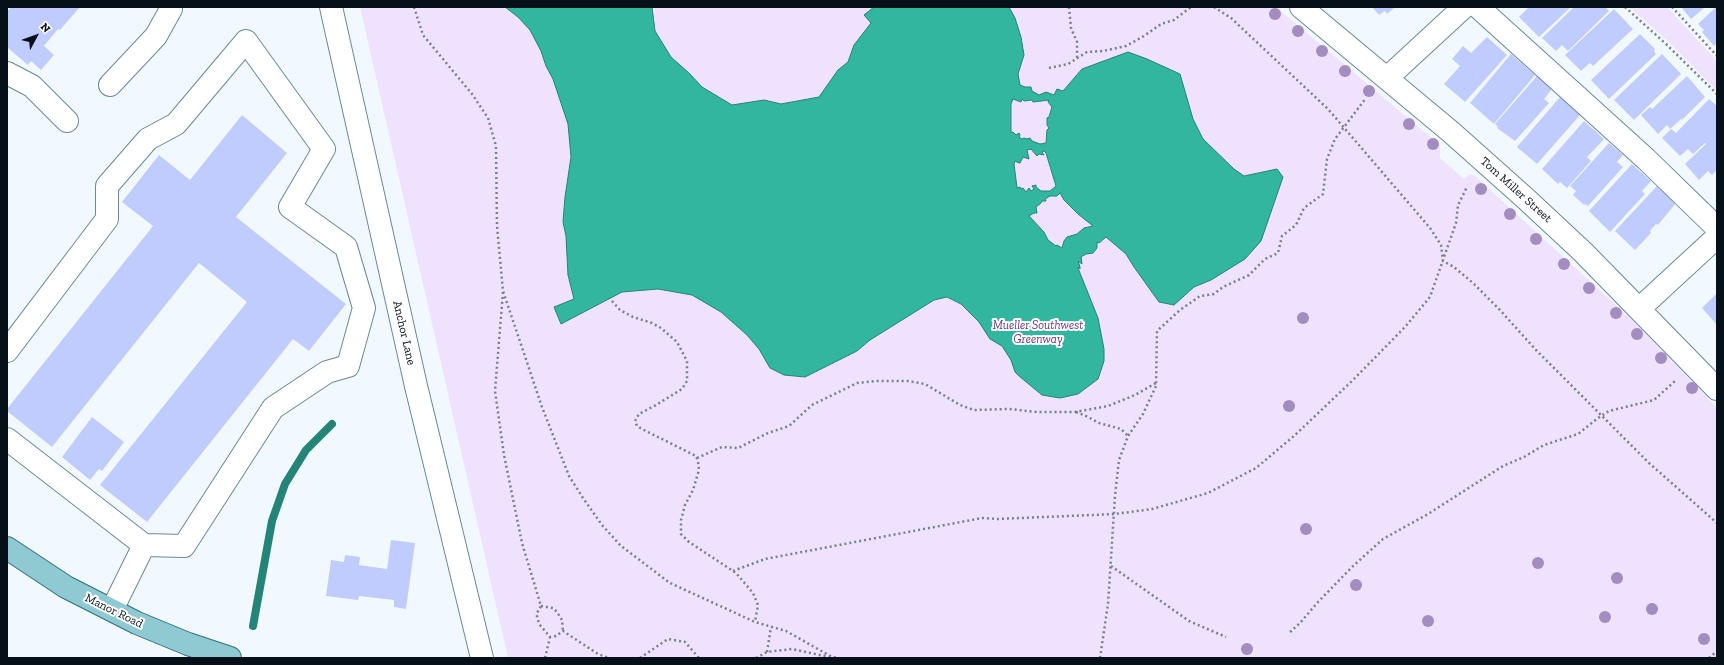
<!DOCTYPE html>
<style>
body{margin:0}
#map{position:relative;width:1724px;height:665px;overflow:hidden;background:#f2f9fe;font-family:"Zilla Slab",serif}
canvas{display:block}
.frame{position:absolute;inset:0;border:8px solid #051019;pointer-events:none}
.north{position:absolute;left:16px;top:16px;width:40px;height:40px;-webkit-text-stroke:3px #fff;paint-order:stroke;rotate:49deg;font-size:11px;font-weight:700;line-height:16px;text-align:center;color:#051019}
.north::after{content:'';display:block;margin:auto;width:14px;height:18px;background:#051019;clip-path:polygon(50% 0,100% 100%,50% 72%,0 100%)}
</style>
<div id="map">
<canvas width="1724" height="665"></canvas>
<div class="frame"></div>
<div class="north">N</div>
</div>
<script>
const ctx = document.querySelector('canvas').getContext('2d');
ctx.lineJoin = 'round';
function fillPath(path, color) { ctx.fillStyle = color; ctx.fill(path, 'evenodd'); }
const poly = rows => new Path2D(rows.map(r => 'M' + r).join(''));
function strokePath(path, color, width, dash) { ctx.strokeStyle = color; ctx.lineWidth = width; ctx.lineCap = dash ? 'butt' : 'round'; ctx.setLineDash(dash || []); ctx.stroke(path); }
function write(font, color, halo, rows, align = 'center') {
  ctx.font = font + ' "Zilla Slab",serif'; ctx.lineWidth = 4; ctx.setLineDash([]); ctx.textBaseline = 'middle'; ctx.strokeStyle = halo; ctx.fillStyle = color; for (const [text, x, y, turn = 0] of rows) {
    ctx.save(); ctx.translate(x, y); ctx.rotate((+turn || 0) * Math.PI / 180); ctx.textAlign = isNaN(turn) ? turn : align; if (halo) ctx.strokeText(text, 0, 0); ctx.fillText(text, 0, 0); ctx.restore();
  }
}
const green = poly([
 [360,7,1276,7,1440,145,1440,158,1464,179,1470,174,1475,176,1630,318,1717,408,1717,658,508,658],
 [1629,7,1667,7,1717,61,1717,91,1669,42]
]);
const water = poly([
 [505,7,652,7,655,31,671,57,690,74,702,87,732,105,764,100,781,104,819,97,838,70,848,62,854,45,871,23,864,15,874,7,1009,7,1015,18,1021,37,1024,55,1018,74,1020,85,1025,87,1031,87,1032,91,1039,95,1046,92,1054,95,1057,89,1063,91,1082,69,1128,52,1147,59,1180,74,1193,119,1203,139,1234,169,1244,176,1277,169,1283,177,1261,241,1245,259,1211,280,1194,287,1174,305,1159,302,1134,267,1126,254,1106,237,1099,243,1097,242,1097,248,1093,253,1086,254,1081,257,1082,264,1078,261,1080,267,1080,269,1078,267,1078,268,1098,318,1104,349,1104,361,1098,379,1078,394,1060,398,1042,395,1019,376,1015,372,1011,360,1002,346,990,339,979,322,961,304,947,297,934,300,870,340,857,351,805,377,784,375,770,368,759,349,747,335,721,312,692,295,658,289,622,292,561,324,554,307,574,299,568,275,566,236,563,222,565,197,571,157,568,124,553,79,546,66,541,51,530,30,518,17,505,7],
 [1013,99,1021,102,1022,99,1024,101,1032,100,1033,102,1049,100,1048,102,1052,107,1049,117,1047,118,1047,125,1049,128,1047,130,1046,143,1040,144,1032,141,1030,138,1027,139,1024,138,1022,139,1019,137,1020,135,1019,133,1016,135,1013,132,1011,133,1011,104,1013,99],
 [1031,149,1037,156,1039,154,1044,155,1042,152,1044,151,1046,153,1056,186,1050,191,1041,191,1036,187,1036,185,1032,186,1034,189,1031,191,1029,188,1026,192,1023,188,1021,189,1020,187,1017,188,1014,164,1015,161,1019,163,1020,163,1023,157,1029,159,1027,150,1031,149],
 [1060,193,1064,200,1078,214,1093,226,1084,228,1077,234,1067,237,1064,241,1062,248,1057,245,1056,246,1048,240,1044,232,1029,216,1034,213,1037,213,1036,207,1041,203,1042,201,1046,201,1045,199,1050,196,1057,196,1060,193]
]);
const stream = poly([
 [253,626,272,521,285,484,306,450,332,424]
]);
const building = poly([
 [11,7,80,7,60,30,58,29,44,46,54,55,41,70,31,61,28,65,7,47,7,12],
 [1372,7,1395,7,1387,14,1385,11,1379,15],
 [1529,7,1571,7,1539,37,1519,17],
 [1574,7,1605,7,1609,11,1568,51,1562,45,1556,51,1542,38],
 [1681,7,1705,7,1691,19],
 [1716,7,1717,43,1714,46,1702,32,1704,30,1698,24],
 [1614,9,1633,29,1593,66,1590,63,1581,71,1565,55],
 [1640,34,1655,49,1654,51,1656,54,1609,99,1591,80],
 [1487,37,1507,55,1465,102,1444,84,1460,66,1452,59,1463,46,1471,53],
 [1511,54,1535,75,1494,124,1470,103],
 [1662,54,1681,74,1634,120,1614,100],
 [1537,76,1552,89,1544,99,1549,103,1515,141,1497,128,1498,127,1495,124],
 [1687,76,1705,97,1682,120,1681,119,1670,129,1667,125,1658,134,1641,115,1650,107,1652,109],
 [1560,97,1580,115,1537,164,1517,147],
 [1709,99,1717,106,1717,130,1716,131,1717,133,1717,170,1712,175,1708,171,1699,180,1685,164,1706,144,1705,143,1693,154,1688,149,1680,156,1662,138,1671,129,1676,133],
 [242,115,287,153,236,217,346,304,309,351,293,339,147,522,100,485,247,302,199,263,52,447,7,411,7,409,153,226,122,202,159,155,190,180],
 [1584,121,1604,139,1587,157,1591,161,1567,188,1560,182,1558,184,1542,169],
 [1609,143,1623,155,1617,162,1623,167,1588,206,1585,204,1584,205,1573,195,1576,191,1570,186],
 [1632,164,1651,181,1642,191,1645,194,1610,232,1589,211],
 [1657,186,1676,203,1658,225,1656,224,1650,231,1651,233,1635,250,1615,231],
 [1717,293,1717,325,1702,308],
 [92,417,124,442,102,471,99,469,90,480,62,457],
 [391,540,415,543,406,609,394,607,394,600,359,596,358,600,326,596,331,560,344,562,345,555,360,557,359,565,387,569]
]);
const path = poly([
 [414,7,423,35,472,94,488,118,496,146,497,226,503,291,542,407,569,476,583,498,602,525,621,546,670,583,755,622,786,631,832,657,839,658],
 [1069,7,1071,28,1077,42,1077,58],
 [1214,7,1231,18,1328,109,1430,228,1441,245,1443,261,1454,267,1473,283,1499,309,1536,350,1649,463,1717,523],
 [1625,7,1666,44,1717,94],
 [1672,7,1717,56],
 [1049,68,1068,64,1087,52,1103,51,1126,46,1144,36,1161,24,1174,20,1191,7],
 [503,292,495,391,504,455,522,543,541,606,537,613,537,618,540,625,550,637,556,636,563,631,598,654,609,658],
 [612,301,620,310,633,317,652,323,661,328,677,342,687,361,687,381,682,389,656,405,639,414,635,421,637,426,642,429,696,456,698,461,699,470,693,490,685,505,681,520,681,534,689,542,736,573,753,593,758,605,755,622],
 [1076,412,1086,416,1099,423,1121,429,1128,436],
 [697,458,722,447,738,448,768,433,789,426,812,405,857,383,876,381,908,381,925,384,960,405,974,410,1009,409,1037,412,1075,412,1108,406,1135,395,1156,383],
 [1111,566,1189,621,1226,637],
 [733,571,765,559,982,518,998,519,1115,514,1152,509,1208,493,1256,468,1294,436,1353,380,1405,327,1430,297,1456,223,1458,205,1467,187],
 [541,606,553,608,557,612,562,620,563,631],
 [1290,632,1300,623,1318,602,1352,567,1383,539,1428,514,1503,466,1524,457,1544,445,1578,434,1598,418,1609,411,1654,400,1675,381],
 [767,652,771,627],
 [545,658,550,637],
 [640,658,668,639,685,642,699,658],
 [756,658,767,652,792,649,829,657],
 [1100,658,1108,604,1115,496,1119,460,1128,436,1143,414,1156,386,1157,331,1180,310,1200,296,1214,294,1223,287,1249,275,1265,259,1278,253,1282,236,1296,225,1304,208,1323,194,1327,159,1335,139,1366,98],
 [1709,658,1717,651]
]);
const minor = poly([
 [331,7,416,386,482,658],
 [1301,7,1451,132,1525,198,1583,252,1717,389],
 [1478,7,1646,159,1717,228],
 [7,73,32,86,67,121],
 [1387,78,1464,7],
 [110,85,156,36,171,9],
 [1640,308,1717,237],
 [7,351,107,219,107,186,148,139,176,124,246,41,324,149,290,207,346,247,364,308,348,366,327,372,273,408,184,546,144,545],
 [7,439,144,545,112,610]
]);
const major = poly([
 [7,548,66,587,137,623,188,644,230,658]
]);
const trees = [
 [1275,14],
 [1298,31],
 [1322,51],
 [1345,71],
 [1369,91],
 [1409,124],
 [1433,144],
 [1481,189],
 [1510,214],
 [1536,239],
 [1564,264],
 [1589,288],
 [1616,313],
 [1303,318],
 [1637,334],
 [1661,358],
 [1692,388],
 [1289,406],
 [1306,529],
 [1538,563],
 [1617,578],
 [1356,585],
 [1652,609],
 [1605,617],
 [1428,621],
 [1704,639],
 [1247,649]
];
const streetNames = [
 ["Tom Miller Street",1516,190,42],
 ["Anchor Lane",404,333,77],
 ["Manor Road",114,611,26]
];
const parkNames = [
 ["Mueller Southwest",1038,326],
 ["Greenway",1038,340]
];
fillPath(green, '#eee2fe');
fillPath(water, '#32b69f');
strokePath(water, '#248477', 1);
strokePath(stream, '#248477', 8);
fillPath(building, '#c0ccfe');
strokePath(minor, '#6a88a0', 24);
strokePath(major, '#2f717e', 24);
strokePath(path, '#778087', 2.5, [2, 3]);
strokePath(minor, '#fff', 22);
strokePath(major, '#8fc9d2', 22);
ctx.fillStyle = '#a38cc0';
for (const [x, y] of trees) { ctx.beginPath(); ctx.arc(x, y, 6, 0, 2 * Math.PI); ctx.fill(); }
write('12px', '#051019', '#fff', streetNames);
write('italic 12px', '#63338e', '#fff', parkNames);
</script>
